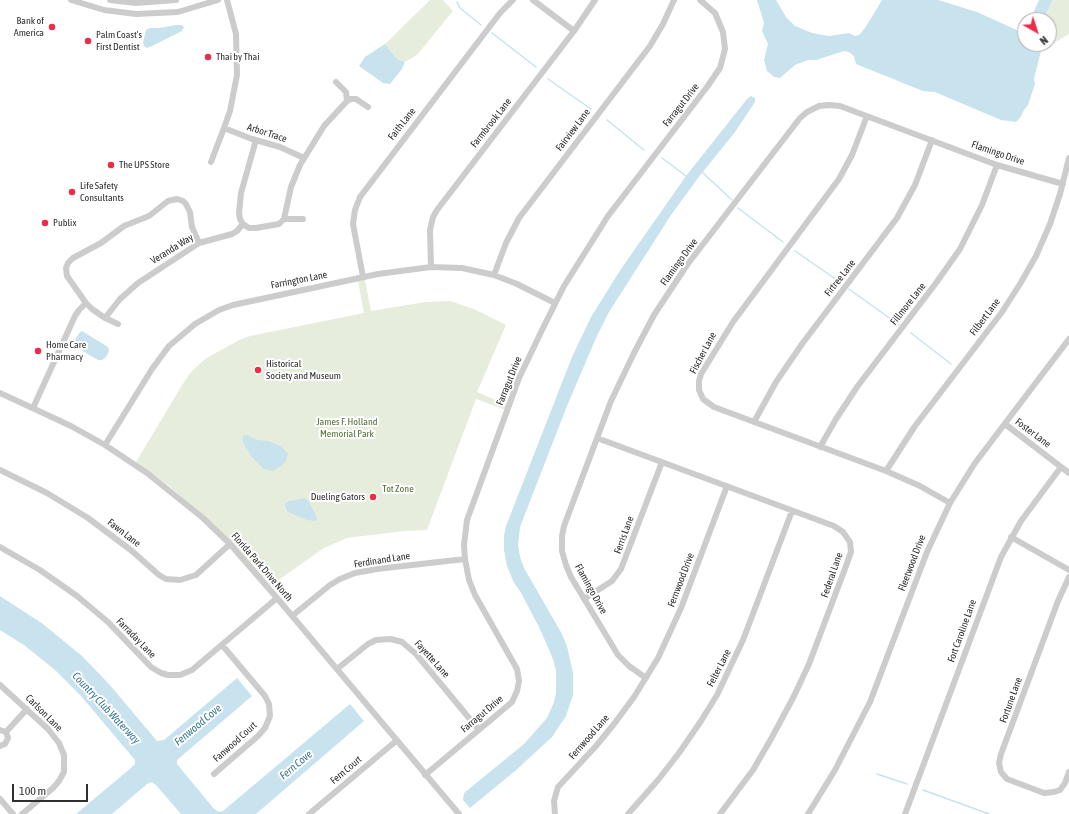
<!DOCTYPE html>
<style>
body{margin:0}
#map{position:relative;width:1069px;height:814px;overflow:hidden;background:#fff;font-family:"Asap Condensed",sans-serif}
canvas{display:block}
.north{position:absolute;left:1017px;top:12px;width:40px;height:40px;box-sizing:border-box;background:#fff;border:1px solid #acacac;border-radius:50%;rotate:141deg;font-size:11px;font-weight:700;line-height:16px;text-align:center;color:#2f2f2f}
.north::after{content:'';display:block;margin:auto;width:14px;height:18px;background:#ed2b4a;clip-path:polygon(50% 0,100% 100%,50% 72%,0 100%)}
.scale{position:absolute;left:12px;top:784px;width:76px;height:18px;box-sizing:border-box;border:2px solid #2f2f2f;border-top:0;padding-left:5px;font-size:12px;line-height:14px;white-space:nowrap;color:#2f2f2f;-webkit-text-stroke:3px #fff;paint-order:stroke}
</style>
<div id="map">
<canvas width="1069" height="814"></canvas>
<div class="north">N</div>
<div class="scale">100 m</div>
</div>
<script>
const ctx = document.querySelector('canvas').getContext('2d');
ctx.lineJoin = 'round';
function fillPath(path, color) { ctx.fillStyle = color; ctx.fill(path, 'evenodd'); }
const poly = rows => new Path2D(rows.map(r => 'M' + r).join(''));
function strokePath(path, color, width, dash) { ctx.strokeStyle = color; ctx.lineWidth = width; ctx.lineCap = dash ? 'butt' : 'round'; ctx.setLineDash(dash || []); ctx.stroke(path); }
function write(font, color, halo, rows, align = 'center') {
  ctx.font = font + ' "Asap Condensed",sans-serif'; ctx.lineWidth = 4; ctx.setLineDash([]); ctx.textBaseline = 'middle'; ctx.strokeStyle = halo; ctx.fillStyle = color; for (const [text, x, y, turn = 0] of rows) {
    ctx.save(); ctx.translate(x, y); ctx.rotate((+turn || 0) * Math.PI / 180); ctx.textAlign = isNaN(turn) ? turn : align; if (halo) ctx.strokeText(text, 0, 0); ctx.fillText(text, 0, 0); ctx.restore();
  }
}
const green = poly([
 [430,0,443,0,453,11,417,55,405,62,397,59,385,44],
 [1053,0,1069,0,1069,34,1041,51,1039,44,1049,44,1049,20,1043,20],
 [365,280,371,311,425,302,450,301,476,310,506,325,477,392,507,405,506,410,476,399,427,530,404,531,347,538,324,548,270,586,204,517,169,486,136,462,182,385,191,372,205,359,239,340,250,336,364,313,358,281]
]);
const water = poly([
 [757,0,776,0,786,17,795,26,812,33,829,36,849,33,855,36,859,35,865,28,882,0,938,0,977,12,1019,31,1022,32,1025,30,1025,44,1039,44,1041,51,1034,79,1035,84,1028,105,1024,110,1020,118,1016,122,1001,120,935,92,923,91,856,64,854,56,849,52,844,51,816,60,808,60,795,65,780,78,774,77,767,71,764,60,768,44,762,31,764,23],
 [1039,0,1053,0,1043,20,1030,20],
 [176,25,182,25,184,27,182,31,152,46,147,48,144,46,143,42,146,30,150,28,159,28],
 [385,44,397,59,405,62,402,69,390,84,383,83,359,66,365,57],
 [751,96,755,98,755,102,735,132,698,178,671,215,609,312,596,338,567,406,520,527,518,545,520,557,524,568,562,634,567,646,573,673,573,695,566,716,552,737,515,771,470,808,463,800,464,793,524,744,547,718,554,702,556,693,556,671,553,659,539,627,520,591,514,583,507,566,504,550,504,536,506,526,572,357,591,317,621,269,686,176,747,99],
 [82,331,108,347,109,351,106,357,102,360,98,360,76,347,75,340,80,332],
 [247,435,257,440,268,441,280,446,288,453,286,461,281,466,273,471,264,469,251,456,243,442,243,436],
 [305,498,309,502,317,518,316,521,307,520,288,512,286,509,285,504,289,501],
 [0,596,43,624,82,656,109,684,157,741,164,740,237,678,252,696,177,760,177,764,214,809,219,812,223,811,350,704,364,721,256,814,181,814,156,785,152,782,147,784,112,814,76,814,131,768,135,764,135,760,81,696,55,670,24,645,0,630]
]);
const stream = poly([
 [457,2,460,8,481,25],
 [492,33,536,67],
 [548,79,591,109],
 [607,120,644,150],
 [662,158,686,176],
 [702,172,732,200],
 [738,208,783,242],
 [795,251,837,280],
 [849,289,899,325],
 [911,333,951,364],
 [877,774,907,784],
 [923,790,989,814]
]);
const minor = poly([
 [71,0,104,10,136,14,178,12,218,0],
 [110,0,136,3,176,0],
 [533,0,574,31],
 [336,82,346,92,347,101,351,99,356,99,368,107],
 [867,116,852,155,839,179,733,322,701,374,699,381,699,390,703,399,714,407,886,471,920,486,950,503],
 [224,128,252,139,280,147,304,158],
 [211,162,224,128,230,111,237,75,236,34,227,0],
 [284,219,291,187,300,165,324,126,347,101],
 [243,224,240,219,239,213,241,193,256,140],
 [431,267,430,230,433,217,437,210,574,31,595,0],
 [494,275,506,243,519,218,650,46,663,24,674,0],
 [363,277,353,224,355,210,360,197,500,13,513,0],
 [86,303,67,276,66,268,68,263,73,258,101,243,124,226,149,216,168,201,177,199,183,201,186,204,190,212,192,227,199,243],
 [105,318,118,324],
 [0,393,71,426,105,445,147,473,203,518,230,544,277,598,459,814],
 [33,408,75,316,79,310,86,303,92,309,105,318,120,299,138,283,199,243,232,234,237,231,243,224,249,228,256,228,279,224,284,219,303,219],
 [754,422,776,382,802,344,897,218,915,185,932,140],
 [1005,424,1069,473],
 [597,438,834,526,843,532,850,542,851,552,846,566,809,664,793,698,771,739,753,770,720,814],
 [105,445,152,369,169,346,195,324,219,310,233,305,378,274,431,267,462,268,494,275,517,284,555,303],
 [820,447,836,419,857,387,936,283,960,249,982,205,997,165],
 [0,470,47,493,88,518,132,551,159,575,166,579,180,580,196,575,230,544],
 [886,471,915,426,1002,312,1020,284,1036,256,1050,224,1060,194,1069,158],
 [1011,537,1069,570],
 [0,547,40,570,77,596,108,622,151,667,161,673,168,675,180,675,192,670,277,598],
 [1069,577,1058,601,1001,754,999,763,1001,772,1007,779,1044,793,1054,792,1060,790,1065,783,1069,772],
 [584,599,612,581,621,569,662,462],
 [292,616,330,585,340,579,355,573,377,569,465,559],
 [337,669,368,644,376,640,391,639,402,642,416,654,479,730],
 [646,678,629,666,618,655,571,577,566,565,562,551,562,536,564,526,611,401,634,353,654,315,687,265,800,118,807,112,819,106,829,105,840,106,997,165,1063,184],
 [0,685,48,729,59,743,64,755,64,772,59,781,53,788,22,814],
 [0,730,6,732,8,738,5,744,0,746],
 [6,732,27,709],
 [214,774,258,736,265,728,270,716,269,704,265,696,222,645],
 [425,775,505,708,512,702,517,691,519,681,517,669,475,595,469,580,465,559,464,545,467,520,519,378,543,328,564,286,608,216,707,87,720,68,725,49,723,32,715,13,700,0],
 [0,799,13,814],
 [309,814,396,741],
 [555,814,554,801,558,787,596,746,614,724,634,697,658,658,681,608,727,486],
 [628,814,658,780,679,753,701,721,717,695,743,640,792,511],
 [808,814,835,770,870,702,927,552,950,503,975,463,1069,339],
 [905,814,1001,557,1021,521,1061,467]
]);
const markers = [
 [52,27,4,"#ed2b4a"],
 [88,41,4,"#ed2b4a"],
 [208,57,4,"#ed2b4a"],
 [111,165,4,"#ed2b4a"],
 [72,192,4,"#ed2b4a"],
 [45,223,4,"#ed2b4a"],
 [38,351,4,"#ed2b4a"],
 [258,370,4,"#ed2b4a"],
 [373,497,4,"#ed2b4a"]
];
const poiNames = [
 ["Bank of",44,21,"right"],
 ["America",44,33,"right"],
 ["Palm Coast's",96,35],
 ["First Dentist",96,47],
 ["Thai by Thai",216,57],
 ["The UPS Store",119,165],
 ["Life Safety",80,186],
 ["Consultants",80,198],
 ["Publix",53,223],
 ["Home Care",46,345],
 ["Pharmacy",46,357],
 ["Historical",266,364],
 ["Society and Museum",266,376],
 ["Dueling Gators",365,497,"right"]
];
const streetNames = [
 ["Farragut Drive",681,105,-52],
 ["Farmbrook Lane",491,123,-52],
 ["Faith Lane",402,124,-52],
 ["Fairview Lane",573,130,-53],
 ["Arbor Trace",267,133,18],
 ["Flamingo Drive",998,153,19],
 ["Veranda Way",172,249,-32],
 ["Flamingo Drive",679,262,-54],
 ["Firtree Lane",840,278,-52],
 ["Farrington Lane",299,280,-11],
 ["Fillmore Lane",908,304,-52],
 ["Filbert Lane",985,317,-53],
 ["Fischer Lane",703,353,-62],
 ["Farragut Drive",509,381,-68],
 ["Foster Lane",1033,433,37],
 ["Fawn Lane",124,533,38],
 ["Ferris Lane",624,535,-70],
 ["Ferdinand Lane",382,560,-9],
 ["Fleetwood Drive",912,563,-69],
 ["Florida Park Drive North",262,567,49],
 ["Federal Lane",832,575,-71],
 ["Fernwood Drive",681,580,-69],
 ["Flamingo Drive",591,589,61],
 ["Fort Caroline Lane",962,631,-70],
 ["Farraday Lane",136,638,46],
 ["Fayette Lane",432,659,48],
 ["Felter Lane",719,668,-63],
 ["Fortune Lane",1011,700,-70],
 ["Carlson Lane",44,713,45],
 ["Farragut Drive",482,714,-40],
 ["Fernwood Lane",589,737,-49],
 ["Fanwood Court",235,742,-42],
 ["Fern Court",346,770,-40]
];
const parkNames = [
 ["James F. Holland",347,422],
 ["Memorial Park",347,434],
 ["Tot Zone",398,489]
];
const waterNames = [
 ["Country Club Waterway",106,708,47],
 ["Fenwood Cove",198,725,-40],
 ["Fern Cove",296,765,-40]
];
fillPath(green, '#e7eddd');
fillPath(water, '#c8e2ee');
strokePath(stream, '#c8e2ee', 1.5);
strokePath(minor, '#ccc', 6);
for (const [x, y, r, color] of markers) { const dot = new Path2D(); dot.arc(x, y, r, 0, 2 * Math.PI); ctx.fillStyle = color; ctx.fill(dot); strokePath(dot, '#fff', 1.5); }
write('10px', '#2f2f2f', '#fff', poiNames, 'left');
write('10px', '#2f2f2f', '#fff', streetNames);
write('10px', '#576d3a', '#fff', parkNames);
write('italic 11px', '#397a95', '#fff', waterNames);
</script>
